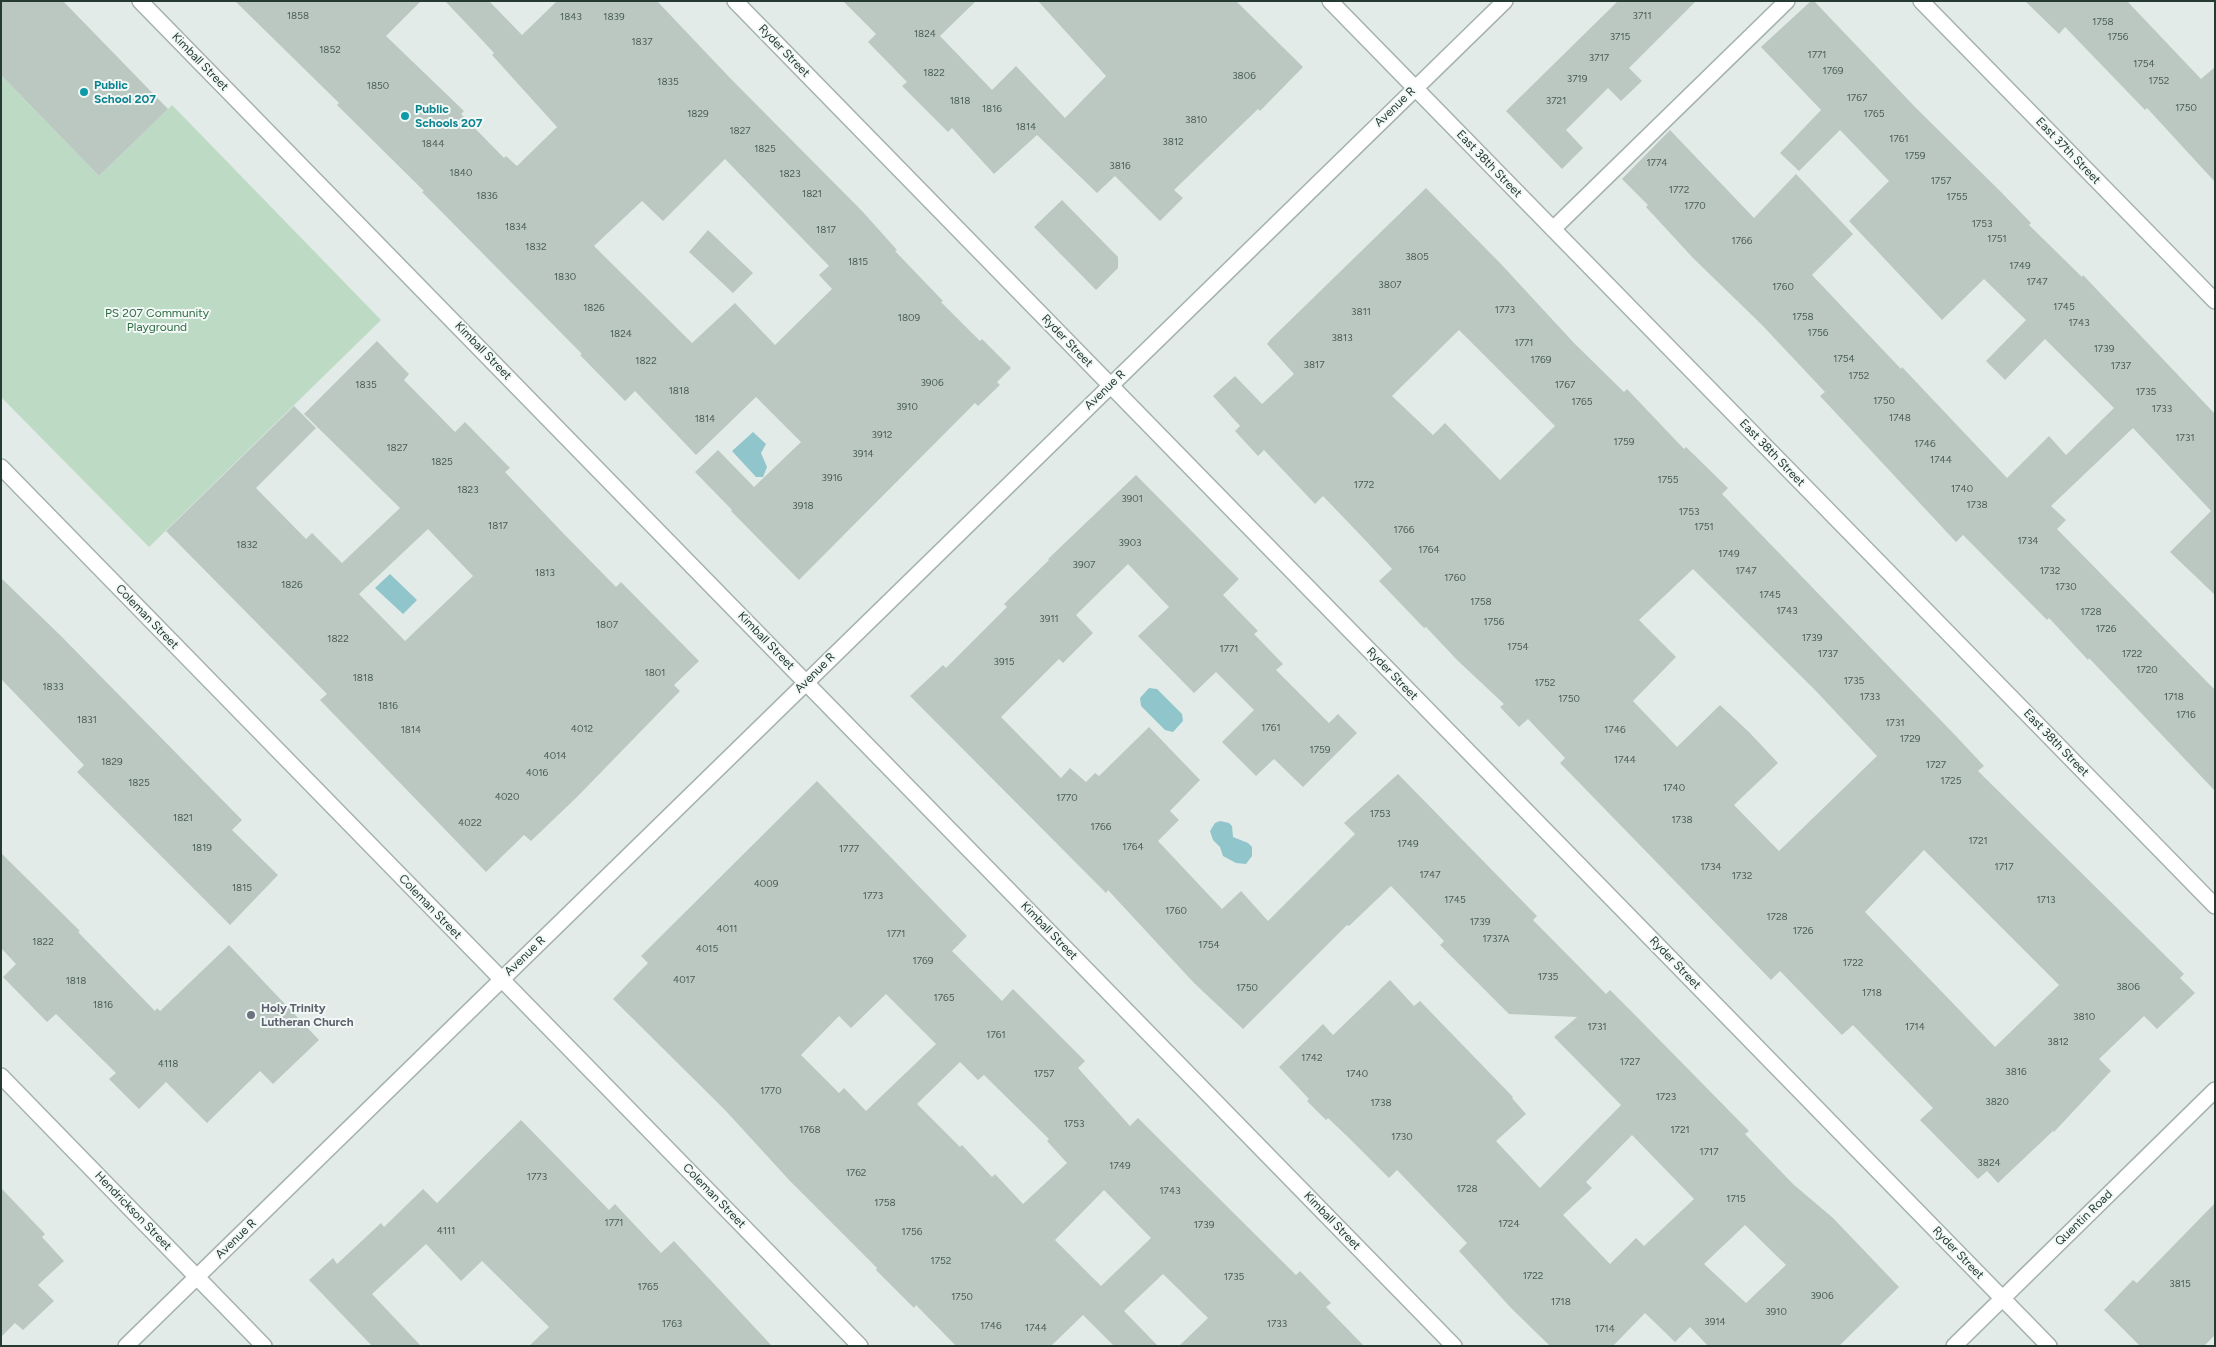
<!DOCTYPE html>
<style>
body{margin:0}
#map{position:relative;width:2216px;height:1347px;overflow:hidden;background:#e2ebe7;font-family:Figtree,sans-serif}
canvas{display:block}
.frame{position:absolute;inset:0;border:2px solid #243a33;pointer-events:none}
</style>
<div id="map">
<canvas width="2216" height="1347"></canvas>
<div class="frame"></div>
</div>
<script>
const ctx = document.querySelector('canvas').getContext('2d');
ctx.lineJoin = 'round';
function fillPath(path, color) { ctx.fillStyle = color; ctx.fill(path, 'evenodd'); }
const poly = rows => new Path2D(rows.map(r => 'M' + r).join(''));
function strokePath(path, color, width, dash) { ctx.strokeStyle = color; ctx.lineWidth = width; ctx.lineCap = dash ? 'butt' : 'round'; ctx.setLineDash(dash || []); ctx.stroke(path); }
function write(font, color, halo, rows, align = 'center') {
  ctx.font = font + ' Figtree,sans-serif'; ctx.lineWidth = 4; ctx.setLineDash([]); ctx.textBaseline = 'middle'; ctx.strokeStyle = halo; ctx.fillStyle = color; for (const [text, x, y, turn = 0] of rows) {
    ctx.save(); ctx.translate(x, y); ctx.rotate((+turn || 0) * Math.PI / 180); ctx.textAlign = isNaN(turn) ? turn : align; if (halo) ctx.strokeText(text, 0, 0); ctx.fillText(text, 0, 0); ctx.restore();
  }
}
const green = poly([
 [1,75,99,176,172,105,381,320,149,547,1,397]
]);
const water = poly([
 [753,432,766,444,761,453,767,467,763,477,756,477,732,451],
 [390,574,417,600,403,614,375,588],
 [1149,688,1157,689,1182,714,1183,721,1173,732,1165,730,1141,706,1140,698],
 [1220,821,1229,823,1232,826,1233,837,1248,843,1252,847,1252,856,1246,864,1236,863,1223,856,1220,847,1213,840,1210,831,1215,823]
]);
const building = poly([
 [1,1,63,1,168,109,99,176,1,75],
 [235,1,421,1,386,36,464,111,461,114,504,158,506,156,517,166,557,127,492,55,494,53,482,40,445,1,489,1,522,35,557,1,657,1,731,79,863,212,897,250,895,251,943,301,941,302,980,341,982,339,1011,368,997,382,1000,385,978,406,975,403,799,580,731,511,732,510,695,472,718,450,754,487,801,442,756,397,696,455,635,391,625,401,580,355,582,354,422,192,424,191,337,105,339,103],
 [725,159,829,266,819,275,832,289,775,345,735,303,692,343,594,246,642,201,663,221],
 [843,1,976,1,940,36,992,90,1016,66,1065,118,1106,76,1038,1,1236,1,1303,67,1260,111,1258,109,1174,190,1183,198,1160,221,1115,176,1097,193,1037,135,994,174,952,128,948,132,902,86,907,82,868,42,876,34],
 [1618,1,1696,1,1629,68,1642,81,1621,101,1608,88,1566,130,1583,148,1562,169,1506,111],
 [1811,1,1814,1,1916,108,2001,192,2031,223,2029,225,2082,277,2083,275,2215,414,2215,595,2170,552,2211,511,2133,428,2051,506,2066,520,2057,529,2215,690,2215,791,2089,658,2088,660,2049,618,2047,620,1963,535,1956,542,1820,396,1825,392,1762,325,1693,258,1646,207,1648,205,1622,179,1670,130,1754,218,1796,174,1853,234,1812,275,1901,369,1902,367,2007,478,2049,436,2066,455,2114,408,2045,339,2005,380,1986,361,2026,320,1984,279,1942,320,1849,221,1889,181,1840,130,1799,171,1780,153,1821,110,1761,47],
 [2025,1,2127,1,2201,79,2215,67,2215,182,2147,108,2145,110,2065,27,2059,34],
 [1426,188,1501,264,1574,343,1624,392,1627,389,1684,449,1686,447,1728,488,1722,494,1954,734,1984,766,1978,771,2184,974,2180,978,2195,993,2157,1029,2144,1016,2099,1059,2111,1071,2054,1132,2053,1131,1998,1183,1987,1171,1978,1179,1920,1120,1933,1108,1853,1025,1842,1035,1780,971,1771,980,1560,763,1565,758,1528,719,1519,727,1500,707,1504,704,1457,660,1426,627,1424,628,1379,581,1392,569,1367,542,1323,496,1315,504,1264,450,1258,456,1235,431,1240,426,1213,396,1235,376,1262,404,1294,374,1267,344,1270,340],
 [1459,330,1555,426,1500,480,1445,423,1433,435,1392,396],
 [1693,569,1815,690,1877,756,1779,851,1734,805,1778,763,1749,732,1720,705,1677,747,1633,701,1676,657,1639,620],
 [1924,850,2059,985,1995,1047,1865,912],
 [1062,200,1118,257,1118,268,1096,290,1034,227],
 [708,230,753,273,733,293,689,252],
 [377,341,409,374,404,380,455,432,465,422,510,468,505,472,563,533,616,587,621,582,699,661,674,685,680,691,577,797,531,841,524,835,486,872,320,700,327,694,166,531,294,406,316,428,256,488,306,539,312,533,342,563,400,508,304,414],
 [428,529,473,576,405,641,359,594],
 [1136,475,1239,579,1223,595,1258,631,1254,634,1283,664,1276,670,1329,723,1338,714,1357,733,1303,787,1274,759,1256,776,1222,742,1254,710,1216,672,1194,693,1138,636,1169,607,1128,564,1076,615,1093,633,1063,663,1059,659,1001,717,1061,778,1070,768,1086,782,1095,773,1099,776,1149,727,1200,780,1170,811,1179,820,1158,841,1222,909,1241,891,1268,921,1355,834,1344,823,1398,774,1537,916,1533,920,1606,994,1610,990,1634,1014,1749,1131,1745,1134,1793,1184,1833,1218,1899,1287,1839,1346,1708,1346,1690,1327,1675,1342,1645,1313,1613,1346,1550,1346,1511,1308,1459,1251,1467,1243,1397,1170,1389,1178,1351,1140,1328,1118,1326,1120,1307,1101,1309,1099,1279,1067,1323,1024,1333,1035,1390,980,1414,1006,1420,1001,1513,1097,1512,1098,1526,1114,1496,1141,1540,1188,1621,1105,1554,1037,1577,1017,1509,1014,1440,945,1444,941,1391,886,1349,926,1347,925,1243,1029,1194,983,1108,890,1106,893,910,696,943,665,946,668,1007,607,1004,604,1049,560,1048,559],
 [1632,1135,1694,1199,1644,1246,1636,1238,1610,1264,1563,1215,1592,1188,1586,1182],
 [1745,1225,1786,1265,1746,1303,1704,1264],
 [1,578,60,635,242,820,232,830,278,875,230,925,77,772,84,765,1,679],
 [817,781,967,936,952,951,1002,1001,1013,989,1085,1061,1078,1068,1130,1126,1138,1118,1296,1275,1300,1271,1331,1303,1326,1307,1364,1346,1179,1346,1208,1318,1163,1274,1124,1311,1158,1346,1114,1346,1083,1315,1051,1346,956,1346,916,1305,914,1308,876,1270,877,1268,790,1181,725,1110,613,999,648,963,641,956],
 [886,994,936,1044,866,1111,844,1088,839,1093,801,1055,839,1016,851,1028],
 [960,1062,978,1080,984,1075,1049,1139,1047,1141,1067,1163,1023,1204,995,1174,992,1177,962,1145,960,1147,917,1104],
 [1104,1190,1151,1238,1101,1286,1055,1240],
 [1,853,80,931,78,932,155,1011,157,1008,160,1011,229,945,319,1040,273,1084,260,1071,207,1123,166,1082,139,1109,109,1079,116,1073,56,1014,47,1022,3,977,16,964,1,948],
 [521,1120,609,1210,615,1204,661,1253,674,1241,772,1346,529,1346,549,1327,482,1261,461,1281,426,1244,372,1294,421,1346,372,1346,309,1280,333,1258,337,1264,381,1223,384,1227,423,1189,437,1203],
 [1,1188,45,1234,42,1237,64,1261,38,1285,54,1301,23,1330,15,1323,1,1337],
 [2215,1203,2215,1335,2204,1346,2140,1346,2104,1310,2133,1280,2137,1283]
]);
const service = poly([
 [1553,229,1787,1]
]);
const minor = poly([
 [140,1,1454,1346],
 [735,1,2049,1346],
 [1330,1,2215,906],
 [1921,1,2215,301],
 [1,467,860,1346],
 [1,1076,264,1346],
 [126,1346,1505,1],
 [1954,1346,2215,1090]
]);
const markers = [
 [84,92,5,"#0f9aa8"],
 [405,116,5,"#0f9aa8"],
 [251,1015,5,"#6b7280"]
];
const numberNames = [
 ["1858",298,16],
 ["3711",1642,16],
 ["1843",571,17],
 ["1839",614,17],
 ["1758",2103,22],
 ["1824",925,34],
 ["3715",1620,37],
 ["1756",2118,37],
 ["1837",642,42],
 ["1852",330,50],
 ["1771",1817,55],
 ["3717",1599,58],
 ["1754",2144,64],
 ["1769",1833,71],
 ["1822",934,73],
 ["3806",1244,76],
 ["3719",1577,79],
 ["1752",2159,81],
 ["1835",668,82],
 ["1850",378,86],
 ["1767",1857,98],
 ["1818",960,101],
 ["3721",1556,101],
 ["1750",2186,108],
 ["1816",992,109],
 ["1829",698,114],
 ["1765",1874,114],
 ["3810",1196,120],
 ["1814",1026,127],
 ["1827",740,131],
 ["1761",1899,139],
 ["3812",1173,142],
 ["1844",433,144],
 ["1825",765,149],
 ["1759",1915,156],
 ["1774",1657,163],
 ["3816",1120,166],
 ["1840",461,173],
 ["1823",790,174],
 ["1757",1941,181],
 ["1772",1679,190],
 ["1821",812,194],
 ["1836",487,196],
 ["1755",1957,197],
 ["1770",1695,206],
 ["1753",1982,224],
 ["1834",516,227],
 ["1817",826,230],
 ["1751",1997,239],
 ["1766",1742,241],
 ["1832",536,247],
 ["3805",1417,257],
 ["1815",858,262],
 ["1749",2020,266],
 ["1830",565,277],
 ["1747",2037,282],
 ["3807",1390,285],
 ["1760",1783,287],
 ["1745",2064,307],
 ["1826",594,308],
 ["1773",1505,310],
 ["3811",1361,312],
 ["1758",1803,317],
 ["1809",909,318],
 ["1743",2079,323],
 ["1756",1818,333],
 ["1824",621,334],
 ["3813",1342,338],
 ["1771",1524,343],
 ["1739",2104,349],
 ["1754",1844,359],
 ["1769",1541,360],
 ["1822",646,361],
 ["3817",1314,365],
 ["1737",2121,366],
 ["1752",1859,376],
 ["3906",932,383],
 ["1835",366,385],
 ["1767",1565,385],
 ["1818",679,391],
 ["1735",2146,392],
 ["1750",1884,401],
 ["1765",1582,402],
 ["3910",907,407],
 ["1733",2162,409],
 ["1748",1900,418],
 ["1814",705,419],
 ["3912",882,435],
 ["1731",2185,438],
 ["1759",1624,442],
 ["1746",1925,444],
 ["1827",397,448],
 ["3914",863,454],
 ["1744",1941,460],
 ["1825",442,462],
 ["3916",832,478],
 ["1755",1668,480],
 ["1772",1364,485],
 ["1740",1962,489],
 ["1823",468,490],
 ["3901",1132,499],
 ["1738",1977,505],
 ["3918",803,506],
 ["1753",1689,512],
 ["1817",498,526],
 ["1751",1704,527],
 ["1766",1404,530],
 ["1734",2028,541],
 ["3903",1130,543],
 ["1832",247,545],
 ["1764",1429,550],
 ["1749",1729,554],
 ["3907",1084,565],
 ["1747",1746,571],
 ["1732",2050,571],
 ["1813",545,573],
 ["1760",1455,578],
 ["1826",292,585],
 ["1730",2066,587],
 ["1745",1770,595],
 ["1758",1481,602],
 ["1743",1787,611],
 ["1728",2091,612],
 ["3911",1049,619],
 ["1756",1494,622],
 ["1807",607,625],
 ["1726",2106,629],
 ["1739",1812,638],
 ["1822",338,639],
 ["1754",1518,647],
 ["1771",1229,649],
 ["1737",1828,654],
 ["1722",2132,654],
 ["3915",1004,662],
 ["1720",2147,670],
 ["1801",655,673],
 ["1818",363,678],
 ["1735",1854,681],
 ["1752",1545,683],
 ["1833",53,687],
 ["1733",1870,697],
 ["1718",2174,697],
 ["1750",1569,699],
 ["1816",388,706],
 ["1716",2186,715],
 ["1831",87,720],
 ["1731",1895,723],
 ["1761",1271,728],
 ["4012",582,729],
 ["1814",411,730],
 ["1746",1615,730],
 ["1729",1910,739],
 ["1759",1320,750],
 ["4014",555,756],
 ["1744",1625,760],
 ["1829",112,762],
 ["1727",1936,765],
 ["4016",537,773],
 ["1725",1951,781],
 ["1825",139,783],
 ["1740",1674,788],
 ["4020",507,797],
 ["1770",1067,798],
 ["1753",1380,814],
 ["1821",183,818],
 ["1738",1682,820],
 ["4022",470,823],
 ["1766",1101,827],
 ["1721",1978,841],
 ["1749",1408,844],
 ["1764",1133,847],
 ["1819",202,848],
 ["1777",849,849],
 ["1734",1711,867],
 ["1717",2004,867],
 ["1747",1430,875],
 ["1732",1742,876],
 ["4009",766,884],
 ["1815",242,888],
 ["1773",873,896],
 ["1745",1455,900],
 ["1713",2046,900],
 ["1760",1176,911],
 ["1728",1777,917],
 ["1739",1480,922],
 ["4011",727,929],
 ["1726",1803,931],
 ["1771",896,934],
 ["1737A",1496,939],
 ["1822",43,942],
 ["1754",1209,945],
 ["4015",707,949],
 ["1769",923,961],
 ["1722",1853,963],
 ["1735",1548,977],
 ["4017",684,980],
 ["1818",76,981],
 ["3806",2128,987],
 ["1750",1247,988],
 ["1718",1872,993],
 ["1765",944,998],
 ["1816",103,1005],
 ["3810",2084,1017],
 ["1731",1597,1027],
 ["1714",1915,1027],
 ["1761",996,1035],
 ["3812",2058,1042],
 ["1742",1312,1058],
 ["1727",1630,1062],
 ["4118",168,1064],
 ["3816",2016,1072],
 ["1757",1044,1074],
 ["1740",1357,1074],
 ["1770",771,1091],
 ["1723",1666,1097],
 ["3820",1997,1102],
 ["1738",1381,1103],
 ["1753",1074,1124],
 ["1768",810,1130],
 ["1721",1680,1130],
 ["1730",1402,1137],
 ["1717",1709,1152],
 ["3824",1989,1163],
 ["1749",1120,1166],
 ["1762",856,1173],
 ["1773",537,1177],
 ["1728",1467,1189],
 ["1743",1170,1191],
 ["1715",1736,1199],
 ["1758",885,1203],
 ["1771",614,1223],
 ["1724",1509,1224],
 ["1739",1204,1225],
 ["4111",446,1231],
 ["1756",912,1232],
 ["1752",941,1261],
 ["1722",1533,1276],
 ["1735",1234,1277],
 ["3815",2180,1284],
 ["1765",648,1287],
 ["3906",1822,1296],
 ["1750",962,1297],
 ["1718",1561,1302],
 ["3910",1776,1312],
 ["3914",1715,1322],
 ["1763",672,1324],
 ["1733",1277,1324],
 ["1746",991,1326],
 ["1744",1036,1328],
 ["1714",1605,1329]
];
const streetNames = [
 ["Ryder Street",784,51,46],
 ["Kimball Street",200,62,46],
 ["Avenue R",1395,107,-44],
 ["East 37th Street",2068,151,46],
 ["East 38th Street",1489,164,46],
 ["Ryder Street",1067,341,46],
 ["Kimball Street",483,351,46],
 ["Avenue R",1105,390,-44],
 ["East 38th Street",1772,453,46],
 ["Coleman Street",147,617,46],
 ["Kimball Street",766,641,46],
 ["Avenue R",815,673,-45],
 ["Ryder Street",1392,674,46],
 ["East 38th Street",2056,743,46],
 ["Coleman Street",430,907,46],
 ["Kimball Street",1049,931,46],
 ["Avenue R",525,956,-44],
 ["Ryder Street",1675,963,46],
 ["Coleman Street",714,1196,46],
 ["Hendrickson Street",133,1211,46],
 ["Quentin Road",2084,1218,-44],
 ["Kimball Street",1332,1221,46],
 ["Avenue R",236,1239,-44],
 ["Ryder Street",1958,1253,46]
];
const cultureNames = [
 ["Public",94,85],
 ["School 207",94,99],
 ["Public",415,109],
 ["Schools 207",415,123]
];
const parkNames = [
 ["PS 207 Community",157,313],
 ["Playground",157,327]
];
const worshipNames = [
 ["Holy Trinity",261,1008],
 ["Lutheran Church",261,1022]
];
fillPath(green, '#bddac4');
fillPath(water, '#8fc5cb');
fillPath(building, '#bbc8c2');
strokePath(service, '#a5b2ad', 18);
strokePath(minor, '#a5b2ad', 18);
strokePath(service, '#fff', 15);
strokePath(minor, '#fff', 15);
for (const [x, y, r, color] of markers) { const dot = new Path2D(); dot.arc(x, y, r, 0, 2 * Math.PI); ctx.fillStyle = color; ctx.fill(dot); strokePath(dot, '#f2f8f5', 2); }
write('10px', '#4a5e57', null, numberNames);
write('12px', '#243a33', '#f2f8f5', streetNames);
write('bold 12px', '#0d838f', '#f2f8f5', cultureNames, 'left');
write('12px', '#326d46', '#f2f8f5', parkNames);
write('bold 12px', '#5b616d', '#f2f8f5', worshipNames, 'left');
</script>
